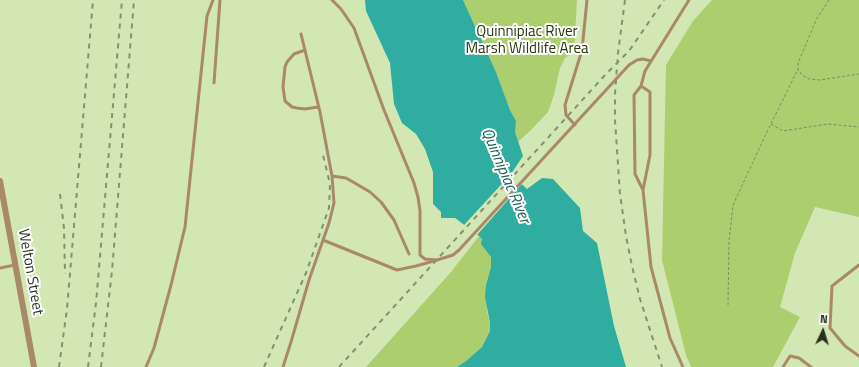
<!DOCTYPE html>
<style>
body{margin:0}
#map{position:relative;width:859px;height:367px;overflow:hidden;background:#d3e7b5;font-family:"Titillium Web",sans-serif}
canvas{display:block}
.north{position:absolute;left:803px;top:311px;width:40px;height:40px;-webkit-text-stroke:3px #fff;paint-order:stroke;rotate:4deg;font-size:11px;font-weight:700;line-height:16px;text-align:center;color:#282f1c}
.north::after{content:'';display:block;margin:auto;width:14px;height:18px;background:#282f1c;clip-path:polygon(50% 0,100% 100%,50% 72%,0 100%)}
</style>
<div id="map">
<canvas width="859" height="367"></canvas>
<div class="north">N</div>
</div>
<script>
const ctx = document.querySelector('canvas').getContext('2d');
ctx.lineJoin = 'round';
function fillPath(path, color) { ctx.fillStyle = color; ctx.fill(path, 'evenodd'); }
const poly = rows => new Path2D(rows.map(r => 'M' + r).join(''));
function strokePath(path, color, width, dash) { ctx.strokeStyle = color; ctx.lineWidth = width; ctx.lineCap = dash ? 'butt' : 'round'; ctx.setLineDash(dash || []); ctx.stroke(path); }
function write(font, color, halo, rows, align = 'center') {
  ctx.font = font + ' "Titillium Web",sans-serif'; ctx.lineWidth = 4; ctx.setLineDash([]); ctx.textBaseline = 'middle'; ctx.strokeStyle = halo; ctx.fillStyle = color; for (const [text, x, y, turn = 0] of rows) {
    ctx.save(); ctx.translate(x, y); ctx.rotate((+turn || 0) * Math.PI / 180); ctx.textAlign = isNaN(turn) ? turn : align; if (halo) ctx.strokeText(text, 0, 0); ctx.fillText(text, 0, 0); ctx.restore();
  }
}
const green = poly([
 [463,0,577,0,574,52,565,58,560,68,554,95,548,112,531,130,518,142,515,132,515,119,510,110,496,72],
 [712,0,859,0,859,217,815,207,795,253,780,307,800,317,773,367,691,367,686,355,662,260,666,65,693,21],
 [479,236,482,239,491,257,491,267,486,285,487,311,490,324,490,331,482,347,466,361,457,367,366,367,451,272]
]);
const water = poly([
 [365,0,463,0,496,72,510,110,516,121,515,132,523,156,511,174,527,189,542,178,553,179,580,208,583,231,597,243,614,326,626,367,457,367,466,361,482,347,490,331,490,323,485,297,486,285,491,267,491,257,481,244,482,239,479,236,455,218,441,218,441,212,433,204,433,172,425,149,416,134,402,123,394,104,390,63,366,11]
]);
const pier = poly([
 [511,174,522,184,477,235,464,225]
]);
const path = poly([
 [829,0,817,18,798,63,798,69,802,75,809,79,820,80,859,74],
 [771,124,783,131,828,124,859,127],
 [728,305,729,241,733,205,766,134,798,69]
]);
const lane = poly([
 [305,50,294,54,287,62,285,67,283,87,285,101,292,107,297,108,305,109,318,107],
 [214,83,220,0],
 [641,86,650,92,650,155,643,190,651,267,670,338,683,367],
 [575,125,566,115,565,105,582,50,587,0],
 [332,176,346,178,353,182,370,192,381,202,394,220,409,254],
 [643,190,635,174,634,95,641,86,645,71,689,0],
 [323,240,397,270,416,266,437,260,425,259,420,255,420,211,418,197,414,183,384,110,354,28,341,9,332,0],
 [437,260,453,255,459,250,629,65,637,60,643,59,651,61],
 [859,265,832,286,830,328,845,346,859,356],
 [0,268,15,265],
 [146,367,154,348,171,285,185,227,207,16,213,0],
 [283,367,291,342,309,280,329,223,334,203,332,176,320,112,301,34],
 [783,367,790,356,799,358,811,367]
]);
const street = poly([
 [0,181,34,367]
]);
const rail = poly([
 [625,0,618,53,615,94,615,120,620,194,626,236,632,266,640,299,662,367],
 [60,194,64,228,65,274],
 [59,367,67,309,93,0],
 [88,367,96,303,122,0],
 [101,367,112,271,134,0],
 [264,367,306,273,329,208,330,184,323,155],
 [339,367,606,74,629,51,664,0]
]);
const parkNames = [
 ["Quinnipiac River",527,32],
 ["Marsh Wildlife Area",527,49]
];
const streetNames = [
 ["Welton Street",30,272,80]
];
const waterNames = [
 ["Quinnipiac River",505,176,67]
];
fillPath(green, '#acce6e');
fillPath(water, '#2eada0');
fillPath(pier, '#d3e7b5');
strokePath(path, '#7e8b69', 1, [3, 2]);
strokePath(lane, '#aa8969', 3);
strokePath(street, '#aa8969', 6);
strokePath(rail, '#83916d', 2, [5, 5]);
write('15px', '#2a380e', '#fff', parkNames);
write('15px', '#282f1c', '#fff', streetNames);
write('italic 16px', '#20615a', '#fff', waterNames);
</script>
